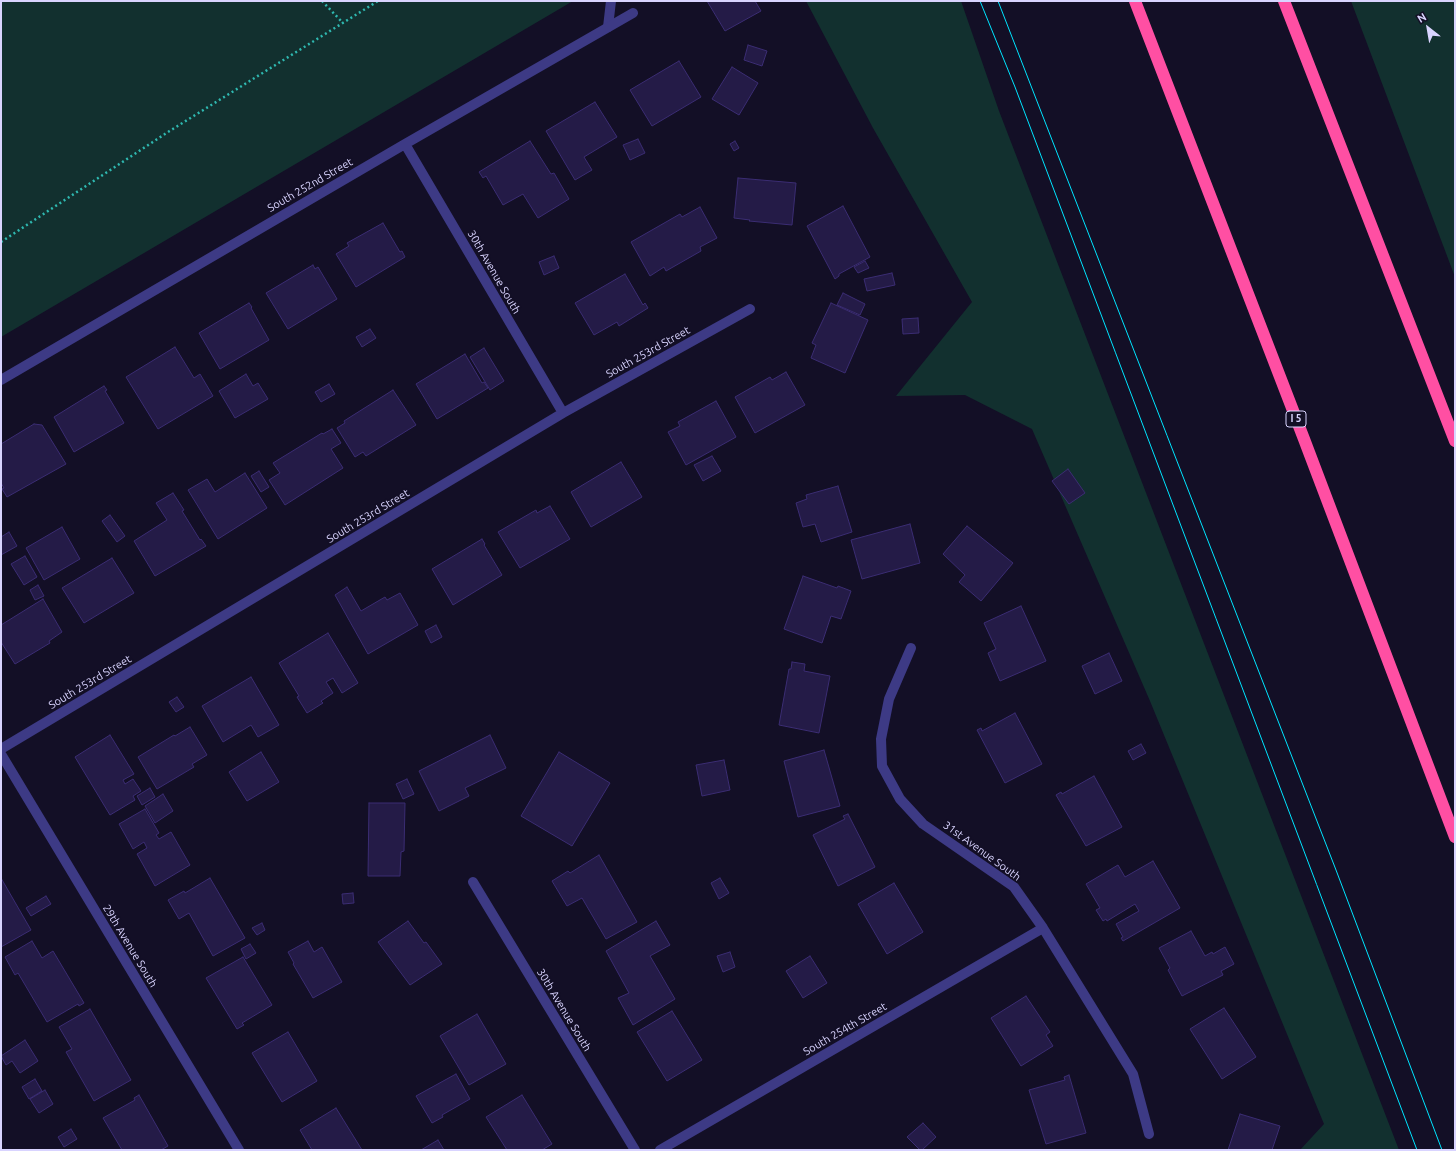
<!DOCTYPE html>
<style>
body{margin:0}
#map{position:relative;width:1456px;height:1151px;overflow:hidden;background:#130f26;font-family:Ubuntu,sans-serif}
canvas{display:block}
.frame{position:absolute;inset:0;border:2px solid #d9d4ff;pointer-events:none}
.north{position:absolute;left:1408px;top:8px;width:40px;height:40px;-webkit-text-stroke:3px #130f26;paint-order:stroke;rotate:329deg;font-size:11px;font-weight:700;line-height:16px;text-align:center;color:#d9d4ff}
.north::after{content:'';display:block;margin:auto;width:14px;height:18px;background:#d9d4ff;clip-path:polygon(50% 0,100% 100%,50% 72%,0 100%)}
</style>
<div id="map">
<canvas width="1456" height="1151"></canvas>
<div class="frame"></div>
<div class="north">N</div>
</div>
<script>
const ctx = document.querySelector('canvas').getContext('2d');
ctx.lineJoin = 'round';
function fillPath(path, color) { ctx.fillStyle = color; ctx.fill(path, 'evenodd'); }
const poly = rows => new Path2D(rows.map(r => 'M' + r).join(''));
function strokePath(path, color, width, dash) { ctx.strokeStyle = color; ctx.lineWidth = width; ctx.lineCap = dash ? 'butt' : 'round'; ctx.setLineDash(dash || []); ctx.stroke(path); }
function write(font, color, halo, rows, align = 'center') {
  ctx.font = font + ' Ubuntu,sans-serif'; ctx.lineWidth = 3.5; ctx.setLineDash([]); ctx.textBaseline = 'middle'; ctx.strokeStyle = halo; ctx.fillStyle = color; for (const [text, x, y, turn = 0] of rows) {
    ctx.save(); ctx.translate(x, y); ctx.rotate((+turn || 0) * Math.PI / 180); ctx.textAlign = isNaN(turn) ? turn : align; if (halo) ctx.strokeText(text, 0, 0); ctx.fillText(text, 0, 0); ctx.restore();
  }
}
const green = poly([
 [1,1,573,1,1,337],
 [806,1,961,1,999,111,1399,1150,1300,1150,1324,1124,1150,701,1032,429,965,395,896,396,972,302,873,128],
 [1351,1,1455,1,1455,277]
]);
const building = poly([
 [707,1,755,1,761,11,725,31,707,1],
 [748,45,767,51,762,66,744,60,748,45],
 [679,61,701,97,652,126,630,90,679,61],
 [732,67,758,83,739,115,712,99,732,67],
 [595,102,617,137,584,157,592,170,575,180,546,131,595,102],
 [638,139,645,153,630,160,623,145,638,139],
 [530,141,551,174,554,173,569,199,538,218,523,194,503,205,486,176,483,178,479,172,530,141],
 [735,141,739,148,734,151,730,144,735,141],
 [738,178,796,183,792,225,749,221,750,220,734,218,738,178],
 [843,206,870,257,839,274,839,276,835,279,807,226,843,206],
 [700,207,717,238,700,247,701,251,666,271,664,267,650,276,631,242,680,214,682,217,700,207],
 [383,223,400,252,402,251,405,257,356,287,336,254,349,246,347,243,383,223],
 [554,256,559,268,544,275,539,262,554,256],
 [865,261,869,268,858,273,854,267,865,261],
 [313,265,315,269,318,267,337,299,288,329,266,293,313,265],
 [892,273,895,285,867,291,864,279,892,273],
 [625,274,643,305,645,303,648,308,619,326,617,322,594,335,575,303,625,274],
 [843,293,865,304,860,315,837,305,843,293],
 [249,303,252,307,251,308,269,340,220,369,199,333,249,303],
 [831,303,868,320,845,373,811,358,816,345,812,343,831,303],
 [918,318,919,333,903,334,902,319,918,318],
 [370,329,376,338,362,347,356,337,370,329],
 [175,347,194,378,200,374,213,396,158,429,126,377,175,347],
 [484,348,504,381,490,390,470,357,484,348],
 [465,354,482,383,484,382,488,388,437,419,416,384,465,354],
 [786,372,805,405,755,433,735,397,770,377,772,380,786,372],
 [246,374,253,386,258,383,268,399,235,418,219,391,246,374],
 [329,384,335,394,321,402,315,392,329,384],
 [104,386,107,390,105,391,124,423,74,452,54,417,104,386],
 [393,390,416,425,366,456,363,452,355,457,337,428,345,423,344,421,393,390],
 [716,401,736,437,686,465,668,432,680,426,678,422,716,401],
 [34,424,42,425,66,464,7,497,2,489,4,488,1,483,1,444,34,424],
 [332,429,341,443,331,449,343,468,285,505,269,480,280,473,273,463,322,433,323,434,332,429],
 [712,456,721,471,703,481,694,465,712,456],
 [621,462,642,497,591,527,571,492,621,462],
 [1068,469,1085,493,1069,504,1052,481,1068,469],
 [259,471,269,487,261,492,251,476,259,471],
 [245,473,267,508,218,539,188,490,207,479,215,492,245,473],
 [838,486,852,532,821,542,815,524,803,527,796,503,807,499,806,495,838,486],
 [173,493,184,510,182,511,200,540,201,539,206,546,155,576,134,541,167,520,156,503,173,493],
 [550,506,570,539,520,568,498,532,536,510,537,513,550,506],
 [110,515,125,536,117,542,102,521,110,515],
 [910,524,920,563,862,579,851,540,910,524],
 [967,526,1013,563,981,601,959,582,965,575,943,554,967,526],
 [62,527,80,559,44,580,26,548,62,527],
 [9,532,17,546,1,555,1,537,9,532],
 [482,539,485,544,484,545,502,575,453,605,432,569,482,539],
 [25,556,37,577,24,585,11,564,25,556],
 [112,558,134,593,84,623,62,588,112,558],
 [803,576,837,588,838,586,851,591,841,619,831,616,822,643,784,629,803,576],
 [38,585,44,596,35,600,30,590,38,585],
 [347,587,361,611,385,597,387,600,400,593,418,625,368,654,335,595,347,587],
 [43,599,62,632,49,641,50,643,15,664,1,642,1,625,43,599],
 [1021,606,1046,661,1000,681,988,653,996,649,984,623,1021,606],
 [436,625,442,637,431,643,425,631,436,625],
 [328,633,358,683,342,693,333,678,326,682,333,693,321,701,323,703,307,713,297,697,299,696,279,663,328,633],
 [1109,653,1122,681,1095,694,1082,666,1109,653],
 [792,662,805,664,804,671,830,676,819,733,779,725,789,669,791,669,792,662],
 [251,677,279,725,258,737,251,725,223,742,202,706,251,677],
 [177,697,184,707,176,712,169,702,177,697],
 [1015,713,1042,764,1005,783,977,730,981,728,982,731,1015,713],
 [190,727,207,755,192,764,194,767,157,789,138,757,174,735,175,736,190,727],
 [110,735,134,774,123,780,125,784,133,779,141,791,133,796,135,800,110,815,75,757,110,735],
 [490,735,506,768,465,788,469,796,439,811,419,771,490,735],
 [1141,744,1146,753,1133,760,1128,751,1141,744],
 [824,750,840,806,798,817,784,761,824,750],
 [261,752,279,782,247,801,229,772,261,752],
 [559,752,610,783,572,846,521,816,559,752],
 [724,760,730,790,702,796,696,765,724,760],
 [1094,776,1122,827,1086,846,1056,795,1061,792,1062,794,1094,776],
 [407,779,414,794,403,799,396,784,407,779],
 [150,788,155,797,142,805,137,796,150,788],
 [163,794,173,811,155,823,145,806,163,794],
 [369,803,405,803,404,851,401,852,400,876,368,876,369,803],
 [145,809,159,833,156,835,159,839,171,832,190,865,155,886,137,854,147,848,144,842,133,849,119,824,145,809],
 [848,814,875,867,838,886,813,835,845,819,843,816,848,814],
 [599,855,637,922,606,939,582,898,567,906,552,881,568,871,570,873,599,855],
 [1153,861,1180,908,1123,941,1121,938,1123,937,1116,924,1139,911,1135,904,1107,921,1106,919,1103,921,1096,910,1100,908,1086,884,1118,865,1125,877,1153,861],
 [1,878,31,930,1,947,1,878],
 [210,878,245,938,213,956,189,913,179,919,168,900,184,891,185,893,210,878],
 [720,878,729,893,719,899,711,883,720,878],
 [894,883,923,932,887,954,858,904,894,883],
 [353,893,354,903,343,904,342,894,353,893],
 [46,896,51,904,31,916,26,908,46,896],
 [408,921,424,943,426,942,442,964,410,985,378,942,408,921],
 [656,921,670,945,650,956,675,999,633,1025,618,998,629,993,606,951,656,921],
 [262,923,265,930,257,935,252,928,262,923],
 [1191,931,1205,956,1212,952,1213,954,1225,947,1234,964,1221,971,1223,975,1182,996,1168,970,1170,968,1159,948,1191,931],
 [32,941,42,958,53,951,84,1003,79,1006,78,1004,47,1022,18,973,15,975,5,957,32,941],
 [308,941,314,952,322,947,342,982,313,998,293,964,294,963,288,952,308,941],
 [250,944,256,953,246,959,241,949,250,944],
 [730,952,735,967,723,972,717,956,730,952],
 [810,956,827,983,803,998,786,971,810,956],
 [243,957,272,1005,242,1023,244,1025,237,1029,206,978,243,957],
 [1026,996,1050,1032,1046,1035,1053,1046,1021,1066,991,1018,1026,996],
 [1224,1008,1256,1057,1222,1079,1190,1029,1224,1008],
 [90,1009,131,1080,94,1101,66,1052,72,1049,59,1027,90,1009],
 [672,1011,702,1060,667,1081,637,1032,672,1011],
 [477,1014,506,1064,469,1085,440,1036,477,1014],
 [288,1032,317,1081,282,1102,252,1053,288,1032],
 [25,1040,38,1061,20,1073,12,1061,6,1065,1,1056,25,1040],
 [456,1074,470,1099,442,1115,443,1117,432,1123,416,1096,456,1074],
 [1069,1075,1086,1133,1046,1144,1029,1090,1065,1080,1064,1077,1069,1075],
 [35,1079,42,1091,29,1099,22,1087,35,1079],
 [45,1090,53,1104,39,1113,30,1099,45,1090],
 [139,1095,168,1146,161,1150,122,1150,103,1118,135,1100,134,1098,139,1095],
 [522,1095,552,1144,542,1150,507,1150,486,1117,522,1095],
 [336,1108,362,1150,312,1150,300,1130,336,1108],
 [1240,1114,1280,1126,1272,1150,1228,1150,1240,1114],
 [923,1123,936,1137,922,1150,920,1150,907,1137,923,1123],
 [71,1129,77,1139,64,1147,58,1137,71,1129],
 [438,1140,444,1150,421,1150,438,1140]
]);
const path = poly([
 [322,1,343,23],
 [1,242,168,132,378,1]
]);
const lane = poly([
 [608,27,611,1]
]);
const street = poly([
 [405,144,563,413],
 [1,380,405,144,633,13],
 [911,648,889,699,881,739,882,766,900,799,923,824,1014,887,1043,928,1133,1074,1149,1134],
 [1,749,563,413,750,309],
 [1,754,239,1150],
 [473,882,635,1150],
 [660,1150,1043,928]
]);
const highway = poly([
 [1135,1,1304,439,1455,837],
 [1284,1,1455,441]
]);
const tram = poly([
 [980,1,1015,87,1417,1150],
 [998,1,1336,870,1442,1150]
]);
const shields = [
 [1296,419,20]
];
const shieldNames = [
 ["I 5",1296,419]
];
const streetNames = [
 ["South 252nd Street",310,185,-30],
 ["30th Avenue South",494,272,60],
 ["South 253rd Street",648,352,-29],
 ["South 253rd Street",368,516,-31],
 ["South 253rd Street",90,682,-31],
 ["31st Avenue South",982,851,36],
 ["29th Avenue South",130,946,59],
 ["30th Avenue South",564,1010,59],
 ["South 254th Street",845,1029,-30]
];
fillPath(green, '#12302f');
fillPath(building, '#241b47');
strokePath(building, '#3b2d73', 1);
strokePath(path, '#2fb8b0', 2.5, [2, 3]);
strokePath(lane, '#3d3a85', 10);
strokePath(street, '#3d3a85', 10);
strokePath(highway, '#ff4fa3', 12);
strokePath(tram, '#00e5ff', 1);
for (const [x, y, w] of shields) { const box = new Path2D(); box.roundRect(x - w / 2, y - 8, w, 16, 3); ctx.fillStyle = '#130f26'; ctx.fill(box); strokePath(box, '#d9d4ff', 1); }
write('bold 10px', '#d9d4ff', null, shieldNames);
write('11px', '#d9d4ff', '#130f26', streetNames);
</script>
